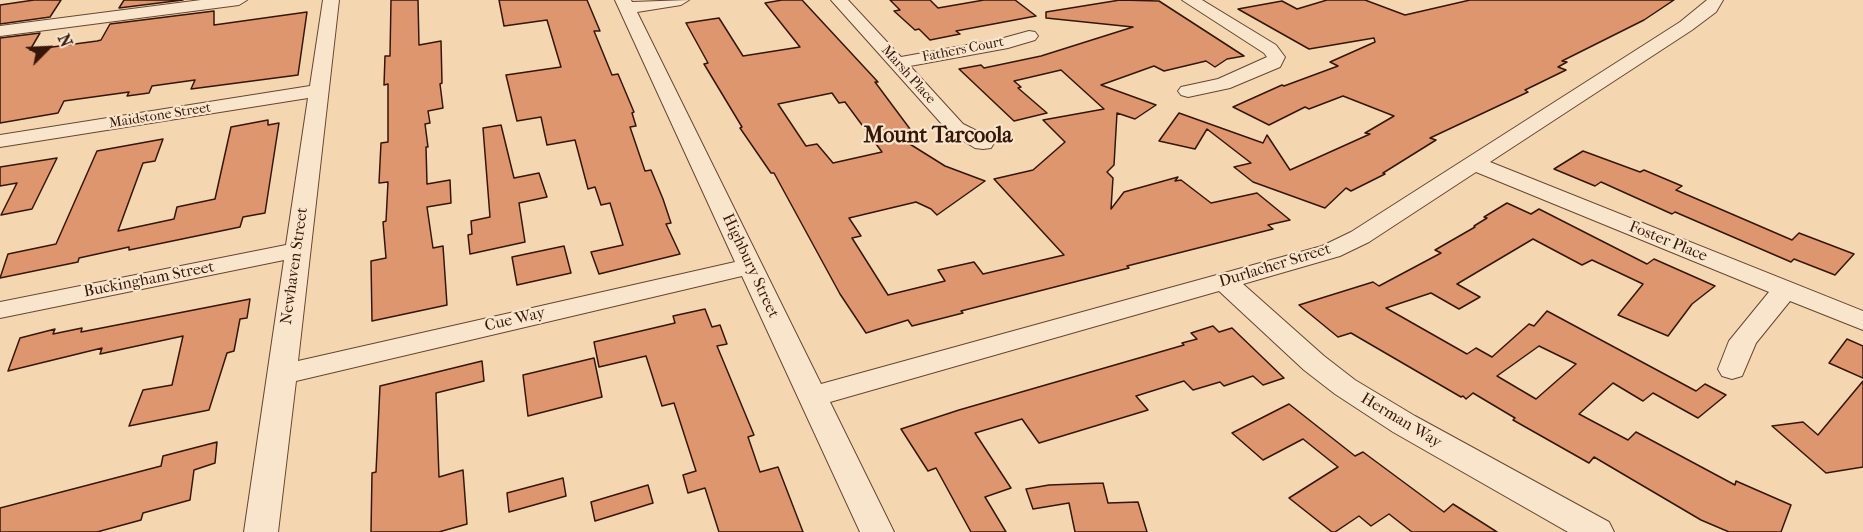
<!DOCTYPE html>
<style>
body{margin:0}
#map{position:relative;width:1863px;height:532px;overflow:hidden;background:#f4d7b0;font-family:"IM FELL French Canon",serif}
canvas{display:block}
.north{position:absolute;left:18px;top:18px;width:60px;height:60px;-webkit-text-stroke:4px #f8e5cc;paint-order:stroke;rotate:66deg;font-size:16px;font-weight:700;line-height:24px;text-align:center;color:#361608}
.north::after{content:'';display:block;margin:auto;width:21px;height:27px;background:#361608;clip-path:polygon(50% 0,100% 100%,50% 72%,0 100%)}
</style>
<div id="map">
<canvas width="1863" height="532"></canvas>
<div class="north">N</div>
</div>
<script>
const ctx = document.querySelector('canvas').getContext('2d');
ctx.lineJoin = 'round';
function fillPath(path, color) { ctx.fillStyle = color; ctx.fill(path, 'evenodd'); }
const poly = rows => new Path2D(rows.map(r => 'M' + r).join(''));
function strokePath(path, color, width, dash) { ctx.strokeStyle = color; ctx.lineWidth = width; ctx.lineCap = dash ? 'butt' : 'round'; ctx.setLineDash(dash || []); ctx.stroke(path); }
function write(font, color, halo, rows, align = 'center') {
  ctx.font = font + ' "IM FELL French Canon",serif'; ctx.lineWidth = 4.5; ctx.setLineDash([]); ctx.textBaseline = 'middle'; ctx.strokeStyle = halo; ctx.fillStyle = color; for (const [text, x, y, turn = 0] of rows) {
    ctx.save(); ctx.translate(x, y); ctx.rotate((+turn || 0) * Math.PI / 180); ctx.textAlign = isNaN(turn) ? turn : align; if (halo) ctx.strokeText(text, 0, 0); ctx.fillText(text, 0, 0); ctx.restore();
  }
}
const building = poly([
 [34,0,61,0,50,17,0,24,0,5,34,0],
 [124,0,183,0,119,8,124,0],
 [391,0,418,0,419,45,441,41,442,83,440,84,443,108,428,111,430,123,425,124,428,147,426,147,427,184,450,180,451,203,427,207,433,248,443,246,447,305,372,321,371,261,386,258,383,222,386,221,388,182,379,183,381,143,388,142,388,84,384,85,385,56,390,56,391,0],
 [499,0,587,0,600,31,594,31,612,75,618,74,634,112,632,113,636,126,630,127,645,171,651,170,663,199,671,223,666,224,680,254,599,274,591,252,623,245,610,203,601,205,595,187,588,189,575,140,547,145,541,117,517,121,506,75,561,67,547,20,504,26,499,0],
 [782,0,802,0,878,82,875,82,913,133,897,136,945,166,985,181,937,215,931,209,916,202,849,218,861,236,852,238,888,295,945,281,938,270,974,262,983,274,1064,255,994,179,1033,170,1065,142,1043,120,1104,109,1061,70,1014,81,1021,87,1018,88,1047,113,1014,121,959,69,981,65,984,68,1041,56,1133,27,1046,18,1046,12,1120,0,1159,1,1244,56,1227,59,1215,67,1206,61,1164,71,1154,66,1101,85,1156,105,1135,119,1117,113,1114,165,1107,172,1113,178,1111,209,1124,192,1178,177,1175,181,1181,180,1211,203,1257,193,1290,220,1268,225,1273,229,1127,266,1129,268,961,311,963,313,912,326,908,320,866,333,840,294,774,173,771,173,740,128,742,127,704,64,708,63,686,23,719,18,743,56,800,47,765,3,782,0],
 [832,93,839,103,845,102,882,152,833,163,817,144,806,146,778,104,832,93],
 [890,0,930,0,938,8,984,0,1015,0,1036,16,956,31,960,34,930,40,919,29,915,30,894,11,900,10,890,0],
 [1327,0,1365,0,1405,15,1470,0,1674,0,1644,20,1562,61,1567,62,1558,67,1566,70,1525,90,1528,92,1430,138,1436,140,1383,173,1385,174,1351,191,1346,188,1325,208,1253,182,1234,167,1251,163,1207,129,1195,149,1159,141,1179,113,1263,143,1267,135,1290,170,1370,134,1365,133,1394,116,1343,96,1309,109,1305,107,1269,125,1233,107,1282,85,1284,86,1338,66,1330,62,1375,42,1374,38,1309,49,1238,9,1282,1,1297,9,1327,0],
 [214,11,214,25,307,12,298,75,191,89,195,80,152,86,149,93,127,96,129,92,64,101,58,113,0,123,0,38,40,33,30,50,97,41,101,40,110,24,214,11],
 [268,120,268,125,279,123,265,213,243,217,240,227,129,250,129,247,79,258,78,262,0,278,8,254,56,244,97,151,163,139,155,161,143,163,118,231,174,219,177,207,215,199,231,127,268,120],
 [501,125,514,178,539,173,547,197,519,203,525,242,470,254,468,235,472,234,471,221,490,217,483,128,501,125],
 [1583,151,1640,172,1644,170,1682,186,1676,190,1792,240,1799,233,1854,254,1835,275,1794,259,1791,262,1675,212,1672,214,1601,182,1595,186,1554,169,1583,151],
 [57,158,32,209,1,215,17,183,0,186,0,167,57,158],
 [1507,203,1531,214,1539,209,1647,264,1654,259,1715,286,1692,304,1668,336,1618,315,1643,284,1592,260,1582,265,1533,239,1457,284,1480,297,1459,309,1431,293,1386,308,1467,354,1476,348,1492,357,1529,324,1534,326,1547,311,1696,391,1705,384,1726,395,1698,418,1653,393,1643,401,1613,383,1579,414,1628,440,1636,432,1735,485,1736,481,1791,505,1781,532,1729,532,1701,520,1594,457,1589,463,1513,420,1515,418,1473,393,1466,399,1463,396,1461,397,1351,333,1338,337,1299,305,1373,282,1379,286,1441,253,1435,250,1475,227,1474,226,1487,218,1484,217,1507,203],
 [1539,346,1576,364,1536,399,1497,376,1539,346],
 [564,246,571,273,517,285,512,257,564,246],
 [250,299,247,318,240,319,234,351,227,353,209,410,129,426,143,390,172,385,183,336,100,354,102,348,8,371,20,338,55,329,53,334,82,328,81,332,250,299],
 [705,309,712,327,720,325,727,344,717,346,754,435,748,437,760,472,778,467,803,532,719,532,705,488,688,493,683,475,696,471,674,403,662,406,646,356,599,367,594,342,675,323,673,316,705,309],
 [1213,326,1219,332,1232,328,1284,378,1263,385,1253,376,1224,386,1220,382,1193,390,1184,381,1136,396,1148,410,1039,443,1022,419,975,433,1011,488,985,497,1006,532,971,532,936,468,928,471,901,429,959,410,1184,345,1182,343,1197,339,1191,333,1213,326],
 [1847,339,1863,346,1863,378,1829,363,1847,339],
 [594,358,602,397,528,416,523,375,594,358],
 [482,361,484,381,436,393,439,477,463,470,467,524,439,532,371,532,372,473,376,472,380,386,482,361],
 [1863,381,1863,467,1826,473,1772,426,1803,422,1818,435,1863,381],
 [1289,404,1355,456,1363,452,1444,512,1453,504,1497,532,1412,532,1389,514,1371,526,1359,516,1335,532,1332,532,1289,498,1338,467,1303,439,1263,460,1232,433,1289,404],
 [217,442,215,463,194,470,190,500,143,513,141,520,97,532,0,532,0,508,161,466,163,456,217,442],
 [563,478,566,496,509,512,507,493,563,478],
 [1103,483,1108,503,1138,502,1147,532,1075,532,1069,503,1033,509,1026,489,1049,485,1103,483],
 [648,485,653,503,595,521,591,502,648,485]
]);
const minor = poly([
 [201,0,247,0,239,5,0,36,0,26,201,0],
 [323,0,339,0,298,361,735,262,615,0,631,0,632,2,689,0,681,5,637,12,821,384,1322,246,1351,232,1680,22,1707,0,1723,0,1716,12,1692,30,1490,162,1863,311,1863,330,1790,301,1756,343,1742,376,1732,379,1722,376,1718,369,1729,341,1769,292,1476,172,1369,242,1340,256,1243,284,1324,356,1355,380,1415,416,1609,522,1614,532,1568,532,1393,432,1335,394,1304,370,1219,291,830,402,894,532,860,532,742,276,296,381,278,532,244,532,284,260,0,318,0,302,286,245,308,98,0,147,0,135,310,86,323,0],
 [831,0,848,0,901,57,1000,39,1029,31,1035,32,1038,36,1035,40,1008,48,910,66,963,124,991,138,994,143,991,148,983,149,975,148,949,132,831,0],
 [1182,0,1202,0,1276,45,1285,57,1280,67,1230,88,1188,97,1181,95,1178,91,1181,87,1218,79,1267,57,1264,53,1182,0]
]);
const farStreetnames = [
 ["Fathers Court",963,50,-11],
 ["Marsh Place",908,75,48],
 ["Maidstone Street",160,116,-9]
];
const streetNames = [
 ["Foster Place",1668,242,22],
 ["Newhaven Street",295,266,-82],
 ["Highbury Street",750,266,65],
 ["Durlacher Street",1275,266,-17],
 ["Buckingham Street",149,280,-11],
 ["Cue Way",515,320,-13],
 ["Herman Way",1401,421,31]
];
const districtNames = [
 ["Mount Tarcoola",938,137]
];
fillPath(building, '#de966e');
strokePath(building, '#361608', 1.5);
strokePath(minor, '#664632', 2);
fillPath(minor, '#f8e5cc');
write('14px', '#361608', '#f8e5cc', farStreetnames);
write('16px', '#361608', '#f8e5cc', streetNames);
write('bold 22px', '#361608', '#f8e5cc', districtNames);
</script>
